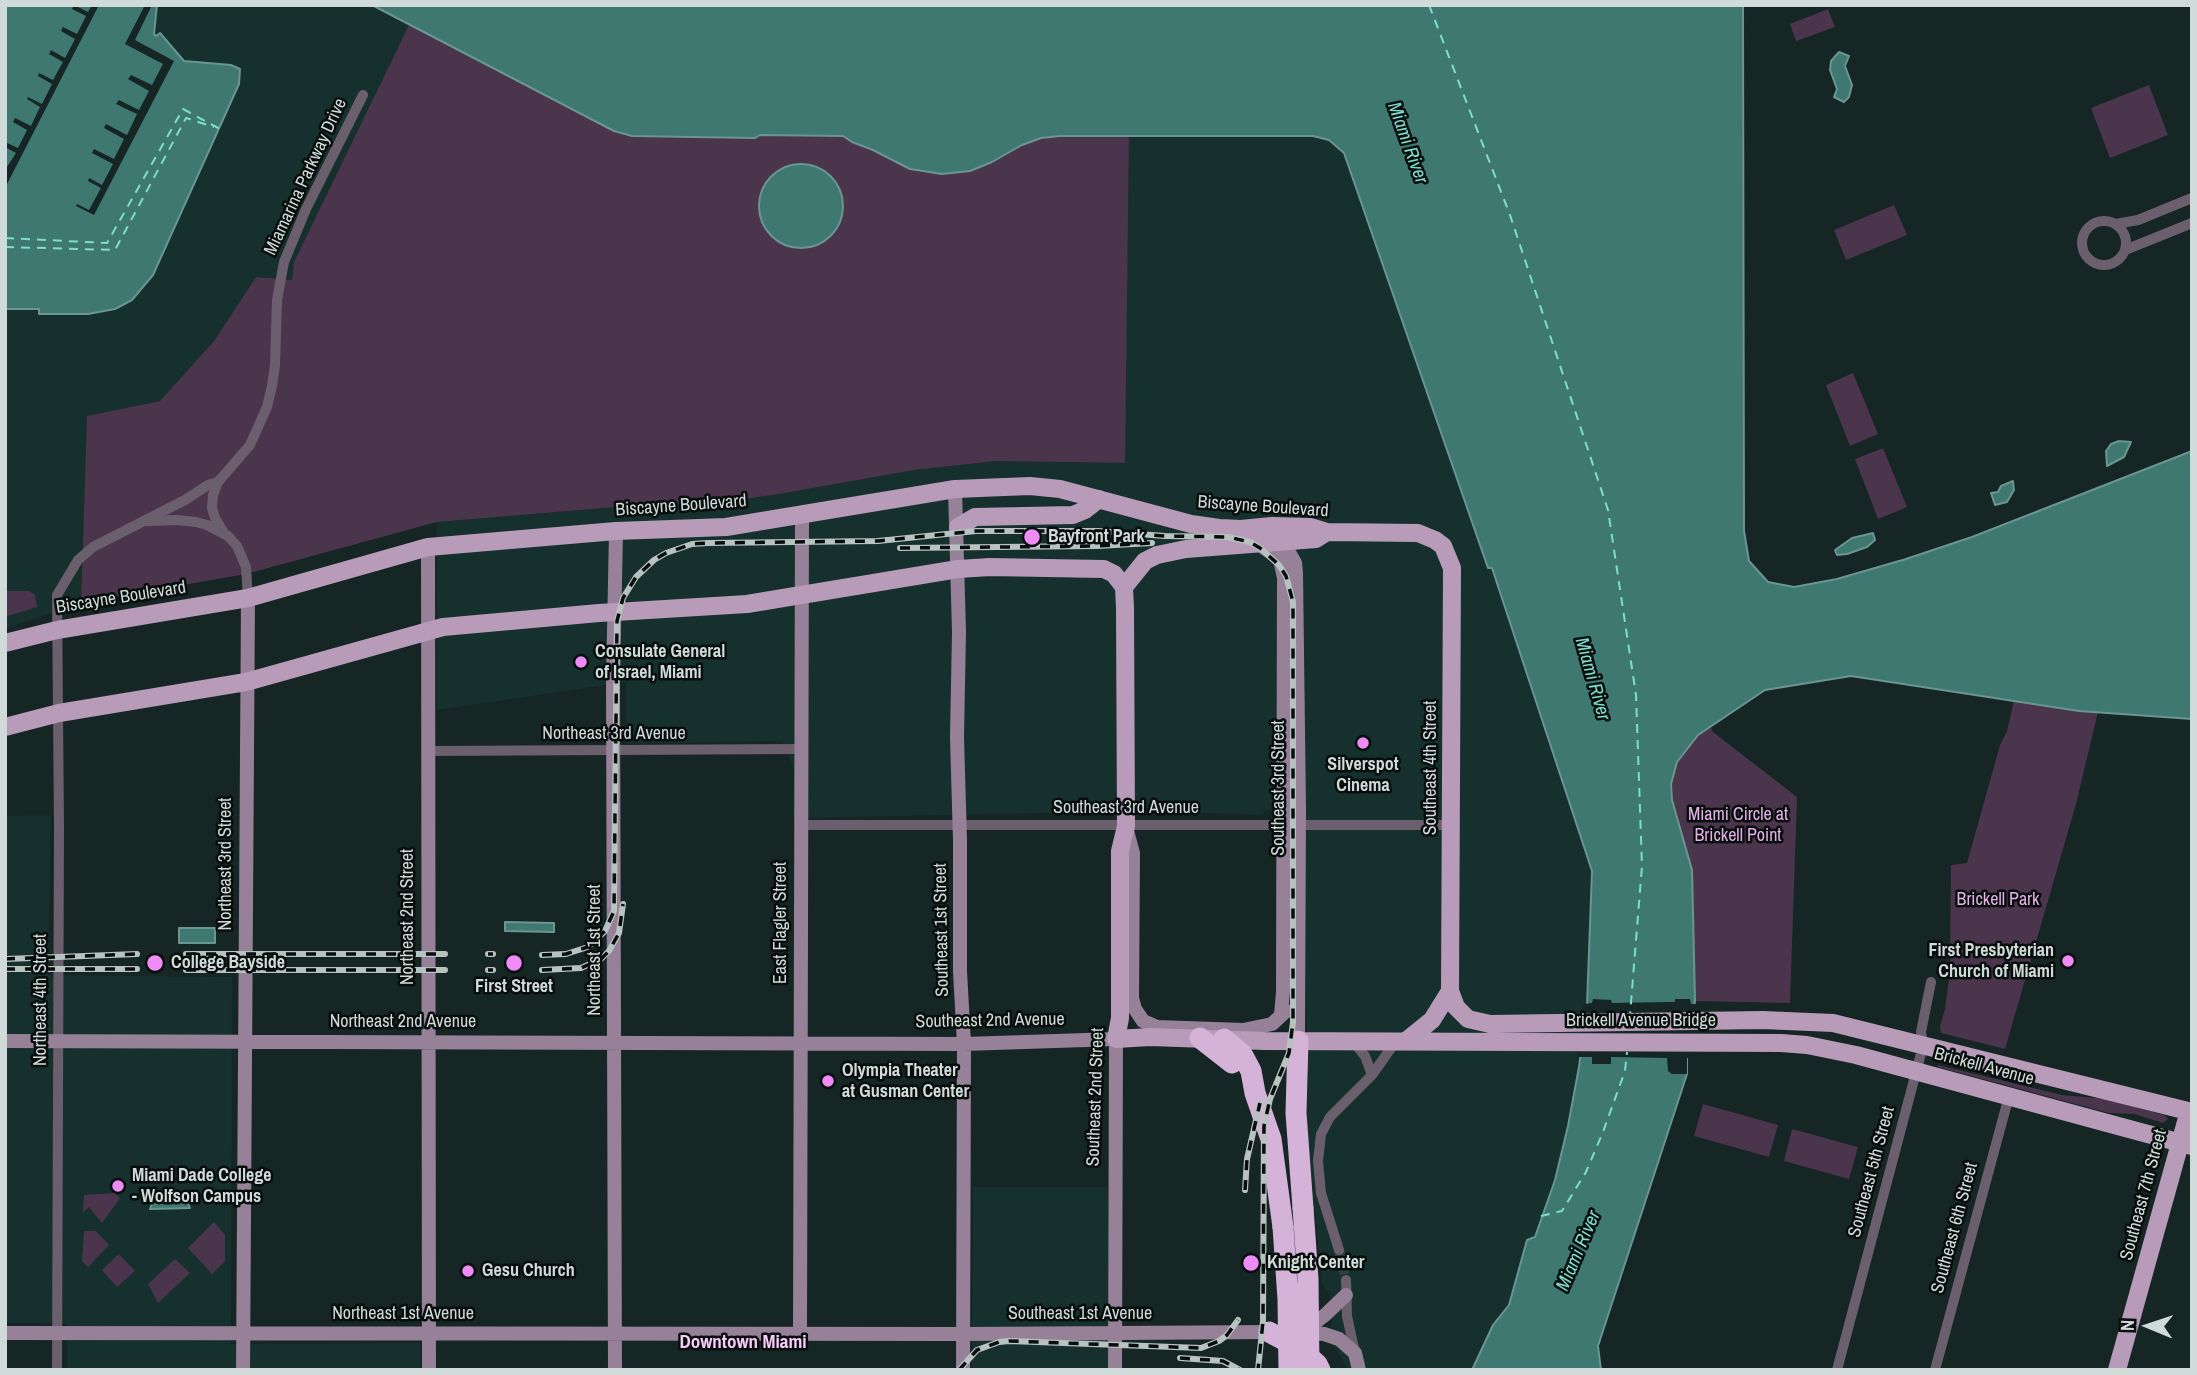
<!DOCTYPE html>
<style>
body{margin:0}
#map{position:relative;width:2197px;height:1375px;overflow:hidden;background:#152624;font-family:"Archivo Narrow",sans-serif}
canvas{display:block}
.frame{position:absolute;inset:0;border:7px solid #d0dad8;pointer-events:none}
.north{position:absolute;left:2113px;top:1291px;width:70px;height:70px;-webkit-text-stroke:5px #070e0c;paint-order:stroke;rotate:272deg;font-size:19px;font-weight:700;line-height:28px;text-align:center;color:#d0dad8}
.north::after{content:'';display:block;margin:auto;width:24px;height:32px;background:#d0dad8;clip-path:polygon(50% 0,100% 100%,50% 72%,0 100%)}
</style>
<div id="map">
<canvas width="2197" height="1375"></canvas>
<div class="frame"></div>
<div class="north">N</div>
</div>
<script>
const ctx = document.querySelector('canvas').getContext('2d');
ctx.lineJoin = 'round';
function fillPath(path, color) { ctx.fillStyle = color; ctx.fill(path, 'evenodd'); }
const poly = rows => new Path2D(rows.map(r => 'M' + r).join(''));
function strokePath(path, color, width, dash) { ctx.strokeStyle = color; ctx.lineWidth = width; ctx.lineCap = dash ? 'butt' : 'round'; ctx.setLineDash(dash || []); ctx.stroke(path); }
function write(font, color, halo, rows, align = 'center') {
  ctx.font = font + ' "Archivo Narrow",sans-serif'; ctx.lineWidth = 5; ctx.setLineDash([]); ctx.textBaseline = 'middle'; ctx.strokeStyle = halo; ctx.fillStyle = color; for (const [text, x, y, turn = 0] of rows) {
    ctx.save(); ctx.translate(x, y); ctx.rotate((+turn || 0) * Math.PI / 180); ctx.textAlign = isNaN(turn) ? turn : align; if (halo) ctx.strokeText(text, 0, 0); ctx.fillText(text, 0, 0); ctx.restore();
  }
}
const built = poly([
 [157,5,372,5,409,25,294,262,292,280,256,277,214,341,160,401,87,417,81,603,5,629,5,309,39,309,40,314,105,312,121,307,142,290,153,275,239,84,240,70,231,65,184,61,160,33,156,36,154,33],
 [1129,136,1313,136,1329,140,1344,153,1488,568,1491,568,1590,864,1591,895,1587,1005,1579,1067,1568,1126,1555,1180,1535,1237,1527,1241,1508,1305,1493,1325,1472,1370,1348,1370,1338,1352,1331,1344,1332,1299,1322,1283,1306,1124,1308,1095,1303,805,1278,805,1259,815,1150,811,793,818,794,770,782,741,626,744,626,682,437,710,437,522,616,507,712,504,785,493,914,470,996,461,1124,463],
 [51,815,48,975,232,977,231,1344,420,1343,420,1370,67,1370,67,1323,5,1323,5,816],
 [973,1187,1108,1187,1109,1370,972,1370]
]);
const green = poly([
 [1828,9,1835,27,1796,41,1790,24],
 [409,25,614,131,632,136,755,138,760,135,843,136,852,142,873,150,910,169,932,173,952,174,981,167,1022,145,1042,138,1072,135,1129,136,1125,463,996,461,914,470,785,493,712,504,616,507,437,522,246,574,81,603,87,416,160,401,214,341,256,277,292,280,294,262],
 [2149,85,2168,135,2110,158,2091,108],
 [1894,205,1907,235,1846,260,1834,230],
 [1853,373,1878,434,1850,446,1826,385],
 [1883,448,1907,507,1878,519,1855,459],
 [5,591,29,591,35,595,37,607,5,617],
 [2014,700,2098,712,2076,804,2005,1049,1941,1033,1940,1026,1945,1009,1950,971,1951,865,1967,863,2000,745,2007,731],
 [1710,726,1713,732,1797,797,1790,1003,1695,1001,1692,870,1672,800,1671,784,1677,762,1698,735],
 [1938,1065,2062,1095,2107,1099,2164,1115,2168,1119,2163,1123,2134,1114,2109,1113,1938,1067],
 [1703,1104,1778,1125,1769,1157,1694,1136],
 [1792,1129,1858,1147,1849,1179,1784,1161],
 [115,1193,120,1198,102,1223,89,1207,83,1212,84,1195],
 [214,1222,225,1235,225,1261,212,1274,188,1248],
 [84,1231,96,1231,109,1245,88,1267,82,1261],
 [119,1254,135,1271,117,1287,102,1270],
 [175,1259,190,1273,158,1303,148,1284]
]);
const water = poly([
 [5,5,157,5,154,34,156,36,160,33,184,61,231,65,240,69,239,84,153,275,132,300,115,309,88,314,39,314,39,309,5,309,5,5],
 [372,5,1743,5,1744,531,1749,561,1768,582,1794,587,1837,579,1906,559,1972,537,2192,451,2192,719,2079,711,1851,676,1765,690,1698,735,1677,762,1671,784,1672,800,1692,870,1695,1001,1687,1057,1687,1074,1598,1346,1601,1370,1472,1370,1493,1325,1509,1305,1527,1240,1535,1237,1555,1180,1568,1126,1579,1067,1587,1005,1592,871,1492,568,1488,568,1344,153,1329,140,1313,136,1060,136,1041,138,1022,145,992,162,970,171,942,174,910,169,873,150,852,142,843,136,760,135,755,138,632,136,614,131,372,5],
 [1839,52,1849,56,1845,66,1852,85,1849,97,1844,102,1834,97,1837,89,1830,70,1831,61,1839,52],
 '759 206a42 42 0 1 1 84 0a42 42 0 1 1-84 0Z',
 [2119,441,2131,442,2124,457,2107,466,2106,451,2111,444,2119,441],
 [2013,481,2014,490,2007,502,1995,505,1991,493,1998,492,2001,486,2013,481],
 [1873,533,1875,540,1867,547,1847,554,1837,555,1835,550,1852,538,1873,533],
 [505,922,554,923,554,932,505,931,505,922],
 [179,928,215,928,215,943,179,943,179,928],
 [157,1191,184,1192,190,1208,150,1209,157,1191]
]);
const pier = poly([
 [74,5,88,12,92,5,99,5,5,188,5,170,16,153,5,147,5,142,18,148,27,130,13,122,15,118,31,126,40,107,27,99,28,97,42,104,52,84,38,76,39,73,53,80,63,62,49,54,51,50,65,58,75,39,61,31,63,27,77,34,86,16,72,9],
 [145,5,152,5,135,40,174,61,94,215,76,206,77,204,89,210,101,188,88,181,89,178,102,185,113,164,92,153,94,149,114,159,124,139,104,128,106,124,127,135,137,114,116,104,119,100,139,110,149,91,128,79,131,75,152,85,163,64,125,44],
 [1593,999,1611,1000,1612,1003,1669,1002,1675,1002,1675,999,1690,999,1691,1004,1698,1004,1690,1057,1687,1058,1687,1074,1672,1074,1668,1071,1667,1058,1611,1057,1611,1064,1592,1064,1592,1057,1577,1057,1583,1004,1592,1003]
]);
const ferry = poly([
 [1429,5,1510,215,1608,510,1636,695,1642,866,1630,1015],
 [5,238,107,243,183,109,220,129],
 [5,247,115,250,186,118,214,127],
 [1541,1216,1562,1211,1586,1172,1603,1132,1625,1071,1627,1052]
]);
const streetTunnel = poly([
 [1339,1250,1346,1280]
]);
const street = poly([
 '2082 243a22 22 0 1 1 44 0a22 22 0 1 1-44 0Z',
 [2116,224,2138,220,2192,198],
 [2125,250,2192,223],
 [218,482,213,495,212,508,215,518,224,533],
 [147,521,177,520,196,522,207,525,228,536,237,546,246,567,248,598],
 [427,751,800,749],
 [800,825,1452,825],
 [1352,1040,1365,1056,1372,1075],
 [1339,1250,1321,1193,1318,1161,1321,1134,1330,1117,1372,1075,1396,1041],
 [1346,1280,1347,1316,1355,1353],
 [57,1370,59,827,57,595,78,560,93,547,185,500,208,485,218,482,250,445,267,407,272,386,275,365,277,300,284,262,306,209,363,95],
 [1837,1370,1923,1046,1921,1032,1931,982],
 [1935,1370,2009,1096]
]);
const secondary = poly([
 [955,489,959,632,957,737,960,841,960,971,964,1044,963,1370],
 [1276,542,1290,554,1295,563,1296,573,1299,808,1298,1041],
 [428,547,429,1370],
 [1263,547,1280,559,1284,578,1283,992,1281,1015],
 [1126,827,1133,853,1132,998,1135,1009,1143,1021,1157,1027,1243,1030,1272,1024,1286,1011],
 [5,1041,964,1044,1116,1039,1115,1370],
 [1304,1331,1325,1315,1346,1295],
 [1303,1332,1324,1334,1339,1339,1355,1353,1359,1370],
 [5,1333,964,1334,1275,1332],
 [800,1333,802,514],
 [243,1370,248,598],
 [615,1370,613,682,616,531]
]);
const primary = poly([
 [958,527,975,517,1073,515,1085,510,1099,499],
 [1124,587,1145,561,1157,555,1186,549,1316,539,1327,532],
 [5,643,57,630,248,598,428,547,616,531,726,527,955,489,1030,486,1060,489,1191,524,1219,528,1241,529,1272,526,1311,527,1327,532,1418,533,1435,540,1443,546,1452,568,1450,991,1456,1007,1468,1019,1490,1024,1763,1020,1833,1023,2192,1112],
 [5,727,59,713,246,682,443,627,599,613,747,604,958,569,990,567,1104,569,1114,574,1124,587,1125,608,1126,826,1120,851,1120,1018,1116,1039,1150,1037,1265,1041,1781,1043,1807,1045,1856,1055,2192,1146],
 [1406,1041,1432,1020,1450,991],
 [2117,1370,2189,1111]
]);
const highway = poly([
 [1200,1038,1232,1063],
 [1224,1039,1242,1054,1251,1071,1255,1093,1271,1139,1283,1227],
 [1298,1041,1296,1113,1303,1208],
 [1269,1332,1299,1348,1317,1364,1320,1370]
]);
const rail = poly([
 [900,548,1097,546,1152,543],
 [186,954,445,954],
 [488,954,493,954],
 [542,955,566,954,588,947,605,931,614,911,617,621,623,598,636,577,654,560,666,553,692,544,708,543,878,541,976,531,1098,531,1165,536,1228,537,1250,542,1260,548,1279,565,1286,576,1293,602,1293,1022,1289,1053,1270,1099,1264,1126,1263,1321,1258,1370],
 [5,959,137,954],
 [5,969,137,969],
 [186,970,445,970],
 [488,970,493,970],
 [542,970,581,968,601,959,609,951,619,933,623,904],
 [1245,1190,1247,1159,1260,1103],
 [1180,1358,1223,1361,1240,1370],
 [959,1370,977,1350,999,1342,1009,1341,1201,1348,1219,1341,1227,1335,1238,1320]
]);
const highwayBridge = poly([
 [1303,1208,1308,1279,1309,1370],
 [1283,1227,1288,1299,1289,1370]
]);
const markers = [
 [1032,537,9,"#ef8bf7"],
 [581,662,7,"#ef8bf7"],
 [1363,743,7,"#ef8bf7"],
 [2068,961,7,"#ef8bf7"],
 [155,963,9,"#ef8bf7"],
 [514,963,9,"#ef8bf7"],
 [828,1081,7,"#ef8bf7"],
 [118,1186,7,"#ef8bf7"],
 [1251,1263,9,"#ef8bf7"],
 [468,1271,7,"#ef8bf7"]
];
const streetNames = [
 ["Miamarina Parkway Drive",306,177,-65],
 ["Biscayne Boulevard",681,506,-4],
 ["Biscayne Boulevard",1263,507,4],
 ["Biscayne Boulevard",121,598,-9],
 ["Northeast 3rd Avenue",614,734],
 ["Southeast 4th Street",1431,768,-90],
 ["Southeast 3rd Street",1279,788,-90],
 ["Southeast 3rd Avenue",1126,808],
 ["Northeast 3rd Street",226,864,-90],
 ["Northeast 2nd Street",408,917,-90],
 ["East Flagler Street",781,923,-90],
 ["Southeast 1st Street",942,930,-91],
 ["Northeast 1st Street",595,950,-90],
 ["Northeast 4th Street",41,1000,-90],
 ["Southeast 2nd Avenue",990,1021,-1],
 ["Brickell Avenue Bridge",1641,1021],
 ["Northeast 2nd Avenue",403,1022],
 ["Brickell Avenue",1984,1067,15],
 ["Southeast 2nd Street",1096,1097,-88],
 ["Southeast 5th Street",1872,1172,-75],
 ["Southeast 7th Street",2144,1195,-75],
 ["Southeast 6th Street",1955,1228,-75],
 ["Northeast 1st Avenue",403,1314],
 ["Southeast 1st Avenue",1080,1314]
];
const poiNames = [
 ["Bayfront Park",1048,537],
 ["Consulate General",595,652],
 ["of Israel, Miami",595,673],
 ["Silverspot",1363,765,"center"],
 ["Cinema",1363,786,"center"],
 ["First Presbyterian",2054,951,"right"],
 ["Church of Miami",2054,972,"right"],
 ["College Bayside",171,963],
 ["First Street",514,987,"center"],
 ["Olympia Theater",842,1071],
 ["at Gusman Center",842,1092],
 ["Miami Dade College",132,1176],
 ["- Wolfson Campus",132,1197],
 ["Knight Center",1267,1263],
 ["Gesu Church",482,1271]
];
const parkNames = [
 ["Miami Circle at",1738,815],
 ["Brickell Point",1738,836],
 ["Brickell Park",1998,900]
];
const waterNames = [
 ["Miami River",1407,143,70],
 ["Miami River",1592,679,74],
 ["Miami River",1579,1251,-67]
];
const neighbourhoodNames = [
 ["Downtown Miami",743,1343]
];
fillPath(built, '#16302d');
fillPath(green, '#4a354c');
fillPath(water, '#3e7871');
strokePath(water, '#6a9590', 2);
fillPath(pier, '#152624');
strokePath(ferry, '#7dddcf', 2, [9, 7]);
strokePath(streetTunnel, '#31413f', 10, [10, 5]);
strokePath(street, '#6c5f6d', 10);
strokePath(secondary, '#968198', 14);
strokePath(primary, '#b79bb9', 18);
strokePath(highway, '#d5b2d7', 21);
strokePath(rail, '#b8c3c1', 6);
strokePath(rail, '#070e0c', 3.5, [10]);
strokePath(highwayBridge, '#d5b2d7', 21);
for (const [x, y, r, color] of markers) { const dot = new Path2D(); dot.arc(x, y, r, 0, 2 * Math.PI); ctx.fillStyle = color; ctx.fill(dot); strokePath(dot, '#070e0c', 2.5); }
write('18px', '#d0dad8', '#070e0c', streetNames);
write('bold 18px', '#d0dad8', '#070e0c', poiNames, 'left');
write('18px', '#e4b1e8', '#070e0c', parkNames);
write('italic 19px', '#7dddcf', '#070e0c', waterNames);
write('bold 19px', '#f6caf9', '#070e0c', neighbourhoodNames);
</script>
